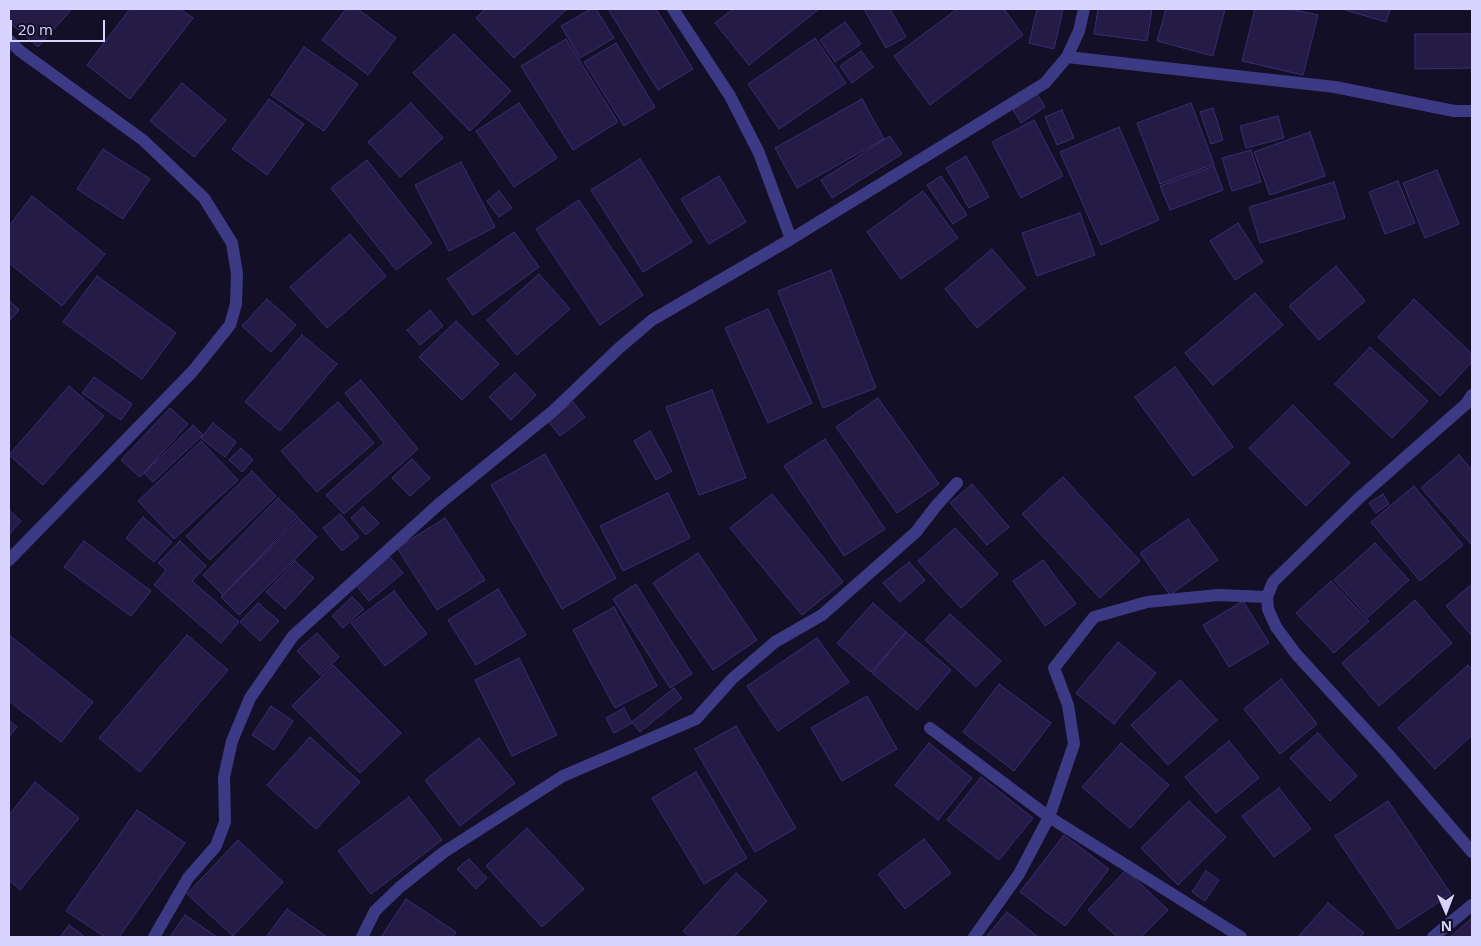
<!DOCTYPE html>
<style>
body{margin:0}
#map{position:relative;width:1481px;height:946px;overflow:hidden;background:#130f26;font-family:"Open Sans",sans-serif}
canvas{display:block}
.frame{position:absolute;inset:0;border:10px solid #d9d4ff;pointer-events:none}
.north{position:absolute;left:1421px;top:886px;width:50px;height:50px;-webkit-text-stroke:4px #130f26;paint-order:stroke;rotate:179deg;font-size:14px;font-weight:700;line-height:20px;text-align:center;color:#d9d4ff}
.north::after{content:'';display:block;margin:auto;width:18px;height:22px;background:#d9d4ff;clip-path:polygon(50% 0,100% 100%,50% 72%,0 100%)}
.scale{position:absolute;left:10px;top:20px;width:95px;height:22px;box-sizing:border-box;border:2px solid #d9d4ff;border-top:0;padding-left:6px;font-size:15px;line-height:18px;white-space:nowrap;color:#d9d4ff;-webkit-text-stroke:4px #130f26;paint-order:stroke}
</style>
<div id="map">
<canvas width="1481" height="946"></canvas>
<div class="frame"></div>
<div class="north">N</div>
<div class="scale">20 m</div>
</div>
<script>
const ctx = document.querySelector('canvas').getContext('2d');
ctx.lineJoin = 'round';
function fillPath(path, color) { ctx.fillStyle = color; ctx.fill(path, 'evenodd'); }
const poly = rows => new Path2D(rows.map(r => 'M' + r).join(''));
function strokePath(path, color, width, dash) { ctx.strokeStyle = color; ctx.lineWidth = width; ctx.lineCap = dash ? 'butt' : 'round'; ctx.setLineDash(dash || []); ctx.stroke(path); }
const building = poly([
 [9,9,69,9,71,10,38,47,9,22,9,9],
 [130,9,180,9,193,18,130,99,87,65,130,9],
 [346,9,358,9,396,38,368,75,322,40,346,9],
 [485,9,567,9,514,58,476,18,485,9],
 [591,9,596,9,614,38,580,58,561,26,591,9],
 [608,9,656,9,693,69,658,90,608,9],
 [733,9,819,9,749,65,715,23,733,9],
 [864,9,890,9,906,37,886,48,864,9],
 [957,9,1004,9,1023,35,930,105,894,56,957,9],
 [1037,9,1063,9,1054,49,1029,43,1037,9],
 [1098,9,1152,9,1147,41,1094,34,1098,9],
 [1166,9,1225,9,1213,56,1157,41,1166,9],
 [1255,9,1290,9,1318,15,1303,75,1242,61,1255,9],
 [1342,9,1390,9,1386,22,1342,9],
 [845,22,861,44,835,62,820,40,845,22],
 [454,34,511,91,470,131,413,73,454,34],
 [1415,34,1472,34,1472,68,1415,69,1415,34],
 [815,38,846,83,779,129,748,84,815,38],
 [566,39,618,122,573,150,521,66,566,39],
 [616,43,655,107,624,126,584,62,616,43],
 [304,47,358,84,324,131,271,95,304,47],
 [861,51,873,67,852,83,840,66,861,51],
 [182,83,226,120,194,157,150,121,182,83],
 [1037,94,1045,107,1021,123,1013,110,1037,94],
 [269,99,304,124,267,175,232,149,269,99],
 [862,99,884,139,797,188,775,148,862,99],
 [411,103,443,138,400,177,368,142,411,103],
 [519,103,557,158,514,187,476,131,519,103],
 [1191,103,1214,164,1160,184,1137,123,1191,103],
 [1213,108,1223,140,1211,144,1200,112,1213,108],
 [1062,110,1074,138,1057,145,1045,117,1062,110],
 [1278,116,1284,138,1246,148,1240,126,1278,116],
 [1034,120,1063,176,1021,198,992,142,1034,120],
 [1119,127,1159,220,1101,245,1060,152,1119,127],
 [1310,132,1325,176,1270,195,1254,152,1310,132],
 [890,136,902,154,832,198,821,180,890,136],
 [103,149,150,179,123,219,77,189,103,149],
 [1251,150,1261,182,1232,191,1222,158,1251,150],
 [966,156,989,197,969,208,946,168,966,156],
 [640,159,692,242,643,272,591,190,640,159],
 [367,160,432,243,396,270,331,188,367,160],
 [461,162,495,227,449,251,415,185,461,162],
 [1214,166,1223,190,1170,210,1160,186,1214,166],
 [1437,170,1459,224,1425,238,1403,183,1437,170],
 [719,176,746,222,709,244,681,199,719,176],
 [941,176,967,215,953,224,927,185,941,176],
 [1398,181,1415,223,1385,234,1369,192,1398,181],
 [1334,182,1345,218,1260,243,1249,207,1334,182],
 [499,191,512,208,499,217,487,201,499,191],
 [923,191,958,238,901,279,867,232,923,191],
 [32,196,105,254,62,306,9,263,9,226,32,196],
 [579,200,643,295,600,325,536,229,579,200],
 [1080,213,1095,255,1037,276,1022,233,1080,213],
 [1238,223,1263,262,1235,280,1210,241,1238,223],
 [514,232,539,267,473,315,447,279,514,232],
 [350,234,386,276,327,328,290,287,350,234],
 [992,249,1025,288,977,328,945,289,992,249],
 [1336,266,1365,301,1319,340,1289,306,1336,266],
 [831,270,876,388,823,408,778,291,831,270],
 [539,274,570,309,517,355,487,320,539,274],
 [97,276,176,333,142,379,63,322,97,276],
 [1255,293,1283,325,1213,385,1185,353,1255,293],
 [267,299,296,325,271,352,242,326,267,299],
 [1414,299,1472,354,1472,362,1440,396,1378,337,1414,299],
 [9,300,19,310,9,321,9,300],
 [768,309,812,403,768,423,725,328,768,309],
 [430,310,443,326,420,345,407,330,430,310],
 [456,321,499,364,462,400,419,357,456,321],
 [302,335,337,364,280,431,245,402,302,335],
 [1370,347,1428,401,1392,438,1335,384,1370,347],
 [1175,367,1233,447,1193,476,1135,397,1175,367],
 [515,373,536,395,511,420,489,397,515,373],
 [94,377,132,404,121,420,82,393,94,377],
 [361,380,418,449,344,514,326,495,384,443,345,393,361,380],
 [69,386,104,416,43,485,9,455,69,386],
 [712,390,746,478,699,495,666,407,712,390],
 [878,398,939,484,897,513,836,427,878,398],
 [338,402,374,443,317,492,281,451,338,402],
 [573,402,585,417,560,436,548,421,573,402],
 [1293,405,1350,463,1306,506,1249,448,1293,405],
 [170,408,188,424,140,477,121,460,170,408],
 [213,423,236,442,225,457,201,438,213,423],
 [193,425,203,435,153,482,144,473,193,425],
 [650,431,672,471,656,480,634,441,650,431],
 [825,439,885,529,844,556,784,466,825,439],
 [201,441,238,480,174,539,138,501,201,441],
 [241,448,253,460,242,472,229,460,241,448],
 [545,454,616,578,562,609,491,485,545,454],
 [1459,455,1472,470,1472,545,1421,488,1459,455],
 [412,459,430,478,410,496,392,478,412,459],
 [252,471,276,496,210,560,186,536,252,471],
 [1063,477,1140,561,1100,598,1022,514,1063,477],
 [972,484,1009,527,987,545,950,503,972,484],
 [1414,486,1463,545,1420,581,1371,522,1414,486],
 [668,493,690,538,623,571,600,526,668,493],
 [772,494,843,582,802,615,730,528,772,494],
 [1383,494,1389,504,1376,513,1369,503,1383,494],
 [278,498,298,517,223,595,203,575,278,498],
 [363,507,379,523,366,535,351,518,363,507],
 [9,510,21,521,9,535,9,510],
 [340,514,359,537,342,551,323,528,340,514],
 [143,517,172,542,154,562,126,538,143,517],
 [445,518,485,580,437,610,397,548,445,518],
 [299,519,317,537,239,615,221,597,299,519],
 [1188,519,1218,560,1170,595,1140,553,1188,519],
 [955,528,998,574,961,608,918,561,955,528],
 [84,541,151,591,131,616,64,567,84,541],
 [180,541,206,566,192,581,239,622,221,643,154,585,166,570,158,563,180,541],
 [1375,543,1409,580,1368,617,1334,580,1375,543],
 [698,553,757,640,713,670,653,583,698,553],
 [389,556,403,573,369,601,355,584,389,556],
 [1043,560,1076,604,1045,626,1013,581,1043,560],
 [295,561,314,578,285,609,266,592,295,561],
 [909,562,925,580,900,602,883,583,909,562],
 [1331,581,1369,621,1334,653,1296,613,1331,581],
 [636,584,692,674,670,688,613,599,636,584],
 [1472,584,1472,636,1446,606,1472,584],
 [498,589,526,635,476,665,448,620,498,589],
 [394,591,427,634,385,666,351,623,394,591],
 [352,597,364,609,343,628,332,616,352,597],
 [1415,600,1452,643,1379,706,1342,663,1415,600],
 [1243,601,1269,643,1229,667,1203,625,1243,601],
 [258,603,279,621,260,641,240,622,258,603],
 [873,603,906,632,871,672,837,643,873,603],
 [614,607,657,686,615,708,573,630,614,607],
 [950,614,1001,661,976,687,925,640,950,614],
 [906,632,951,670,917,710,872,673,906,632],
 [317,633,339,657,320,675,297,651,317,633],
 [9,635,93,702,61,742,9,701,9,635],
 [187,635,228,670,140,772,99,738,187,635],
 [817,638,849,682,778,731,747,686,817,638],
 [1118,642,1156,673,1114,724,1076,693,1118,642],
 [519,658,557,735,512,756,475,680,519,658],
 [333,665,401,733,360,773,292,706,333,665],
 [1468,665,1472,670,1472,735,1435,769,1398,728,1468,665],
 [1281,679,1317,724,1280,754,1244,709,1281,679],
 [1180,680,1217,720,1168,765,1131,725,1180,680],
 [999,684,1051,723,1014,771,963,732,999,684],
 [674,688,682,698,640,732,632,722,674,688],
 [867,696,897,749,842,781,811,728,867,696],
 [271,706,293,721,274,750,252,735,271,706],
 [624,708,632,723,614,733,606,718,624,708],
 [9,720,17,727,9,737,9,720],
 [736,726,796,828,755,852,695,749,736,726],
 [1318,733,1357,776,1330,801,1290,758,1318,733],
 [310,737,360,782,316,829,267,785,310,737],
 [479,738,515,783,460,826,425,780,479,738],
 [1229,741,1259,778,1216,813,1185,777,1229,741],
 [929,743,972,778,938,820,895,785,929,743],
 [1121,743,1169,785,1130,828,1082,787,1121,743],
 [696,772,747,858,704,884,652,798,696,772],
 [981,777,1033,818,999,860,947,820,981,777],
 [35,782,79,818,20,890,9,880,9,815,35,782],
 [1279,788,1311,829,1274,857,1242,816,1279,788],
 [409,797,442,840,371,894,338,851,409,797],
 [1189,801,1226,837,1178,885,1141,848,1189,801],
 [1388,801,1451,894,1398,929,1335,836,1388,801],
 [137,810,185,843,119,937,105,937,66,911,137,810],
 [527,828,584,889,542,927,486,866,527,828],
 [1064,835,1109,869,1065,926,1020,892,1064,835],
 [924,839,951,873,905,909,878,874,924,839],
 [238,840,283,882,233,936,187,894,238,840],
 [469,859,487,878,476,889,457,869,469,859],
 [1126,870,1168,910,1141,937,1117,937,1088,910,1126,870],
 [1206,871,1219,880,1205,901,1192,892,1206,871],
 [736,873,767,901,734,937,690,937,683,931,736,873],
 [406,899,456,932,453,937,381,937,406,899],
 [1328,903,1364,933,1360,937,1298,937,1328,903],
 [287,909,327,937,266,937,287,909],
 [1007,912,1038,937,986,937,1007,912],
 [185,915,217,937,170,937,185,915],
 [1472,918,1472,937,1450,937,1472,918],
 [69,925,85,937,60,937,69,925]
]);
const street = poly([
 [673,9,730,96,759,153,791,239],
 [9,40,20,51,143,140,204,198,232,243,237,274,236,304,230,325,193,371,9,560],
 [1067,57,1335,87,1454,111,1472,111],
 [1472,395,1466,404,1359,498,1273,582,1267,597,1268,609,1276,627,1296,654,1387,753,1472,852],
 [930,728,1049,817,1241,937],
 [154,937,188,878,216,846,225,822,224,777,232,741,250,698,293,636,439,504,552,412,618,349,652,320,791,239,1045,83,1067,57,1079,31,1084,9],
 [362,937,375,911,400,887,444,852,563,776,696,719,732,679,775,642,822,615,916,532,936,506,957,483],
 [974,937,1019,874,1049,817,1074,744,1068,705,1054,668,1094,617,1147,602,1218,595,1267,597],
 [1433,937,1472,905]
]);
fillPath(building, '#241b47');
strokePath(building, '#3b2d73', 1);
strokePath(street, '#3d3a85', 12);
</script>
